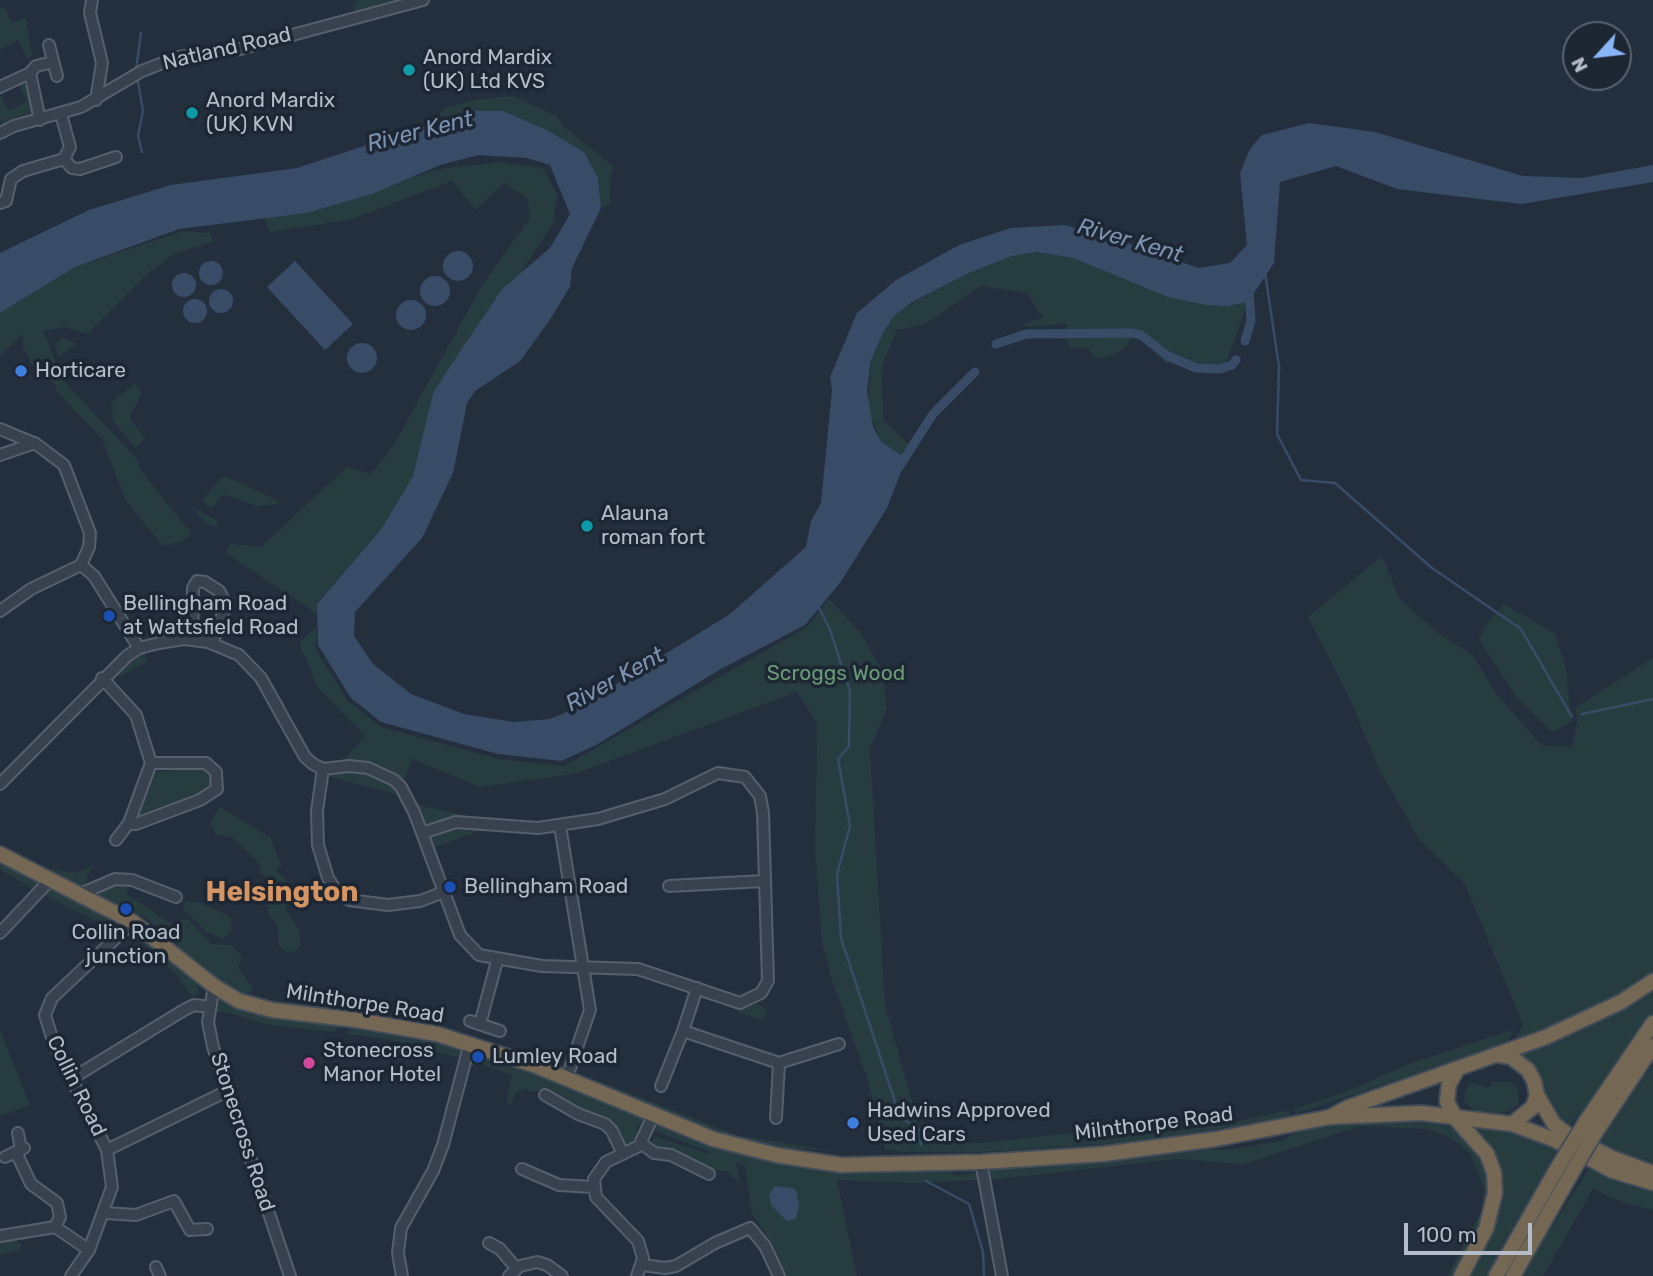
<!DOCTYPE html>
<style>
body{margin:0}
#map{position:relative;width:1653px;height:1276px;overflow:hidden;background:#242f3e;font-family:Rubik,sans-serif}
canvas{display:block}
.north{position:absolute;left:1562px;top:21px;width:70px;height:70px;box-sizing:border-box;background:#1d2633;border:2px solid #59626f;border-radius:50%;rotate:243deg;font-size:19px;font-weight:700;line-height:28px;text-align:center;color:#b4bcc9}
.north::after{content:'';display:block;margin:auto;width:24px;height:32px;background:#8ab4f8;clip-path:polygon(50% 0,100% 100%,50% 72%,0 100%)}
.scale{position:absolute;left:1404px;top:1223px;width:128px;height:32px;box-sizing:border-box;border:4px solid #b4bcc9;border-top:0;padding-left:9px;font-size:21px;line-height:24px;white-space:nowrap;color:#b4bcc9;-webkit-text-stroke:5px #1d2633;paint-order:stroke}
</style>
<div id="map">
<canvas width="1653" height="1276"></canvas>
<div class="north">N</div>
<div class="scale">100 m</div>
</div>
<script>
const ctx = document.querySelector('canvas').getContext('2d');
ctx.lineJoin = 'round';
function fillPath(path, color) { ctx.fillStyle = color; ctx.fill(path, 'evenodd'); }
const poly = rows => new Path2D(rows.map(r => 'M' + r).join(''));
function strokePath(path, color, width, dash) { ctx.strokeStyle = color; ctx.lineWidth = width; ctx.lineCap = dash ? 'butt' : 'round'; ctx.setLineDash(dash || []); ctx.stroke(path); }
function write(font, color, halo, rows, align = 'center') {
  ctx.font = font + ' Rubik,sans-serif'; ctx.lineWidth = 7; ctx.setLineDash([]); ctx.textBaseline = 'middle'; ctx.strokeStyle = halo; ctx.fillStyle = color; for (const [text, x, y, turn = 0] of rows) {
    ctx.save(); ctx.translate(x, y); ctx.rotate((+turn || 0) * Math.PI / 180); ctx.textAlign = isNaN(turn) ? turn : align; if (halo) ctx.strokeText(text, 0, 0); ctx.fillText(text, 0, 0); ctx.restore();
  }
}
const green = poly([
 [359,0,425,0,354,15,353,4],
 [0,8,5,8,12,23,26,18,32,57,27,59,18,40,0,50],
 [22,82,27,86,33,111,2,123,0,119,0,91,5,92,0,95,9,111,27,101,19,85,13,88,14,84],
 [513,96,556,116,566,128,614,167,609,176,610,205,601,208,598,178,584,152,545,129,503,111,431,126,446,107,474,100],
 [500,162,543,168,557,194,553,223,519,276,502,289,433,393,413,476,382,528,317,603,317,614,224,552,230,544,261,547,347,467,371,474,393,446,484,282,530,218,528,199,504,183,476,210,452,181,349,220,270,232,264,218,307,213,372,194,409,178,441,169],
 [182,231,210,233,213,242,175,253,146,275,87,334,65,327,43,331,64,381,138,460,140,469,191,533,182,542,163,546,126,501,102,439,55,389,56,385,34,368,23,348,22,334,0,357,0,313,75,267],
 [1037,252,1073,258,1168,297,1205,305,1227,306,1248,302,1226,363,1219,367,1197,367,1177,357,1166,364,1140,337,1134,335,1124,349,1108,357,1095,358,1087,347,1071,349,1065,337,1067,324,1025,327,1025,323,1043,318,1027,293,981,286,925,324,897,330,881,368,884,421,908,444,900,456,881,441,868,409,871,360,884,331,895,315,912,303,969,273,1012,256],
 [63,337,76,344,58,357,55,344],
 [135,384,142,393,129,418,145,438,136,448,113,421,111,402],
 [224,476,280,501,278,504,256,506,223,494,212,508,201,501],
 [190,506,216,520,218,527,208,525],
 [1382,556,1400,599,1439,634,1472,654,1496,693,1541,745,1572,747,1577,722,1576,707,1653,658,1653,972,1605,1002,1514,1041,1523,1025,1465,884,1419,839,1380,771,1350,700,1308,617],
 [829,599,860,632,882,669,887,709,870,748,885,1005,924,1143,981,1143,1098,1130,1167,1131,1222,1125,1289,1110,1290,1116,1282,1118,1291,1118,1208,1134,1079,1150,975,1156,903,1154,1005,1153,1118,1143,981,1152,903,1152,885,1149,868,1081,831,977,822,943,815,851,817,723,797,692,574,774,480,787,412,759,404,781,371,764,342,762,365,736,317,686,299,643,317,626,316,650,347,700,381,727,499,759,564,766,807,627],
 [1271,1120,1207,1132,1141,1140,1226,1128],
 [1504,604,1555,634,1566,667,1571,722,1552,732,1517,698,1479,640,1485,627],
 [144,653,148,661,121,676,116,670],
 [198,768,205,768,211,777,212,787,205,794,141,818,137,815,136,810,154,772],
 [356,769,389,781,402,796,328,776],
 [414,804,472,817,475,819,425,829],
 [219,807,270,837,281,865,276,870,293,887,285,909,300,932,300,947,292,952,284,951,279,946,277,924,269,915,266,890,269,882,261,873,257,861,233,838,216,834,210,823],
 [449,827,488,828,432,848,429,839,431,834],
 [0,859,41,880,42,884,36,890,0,870],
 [94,865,87,875,86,887,76,886,49,869,76,873],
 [111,874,119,875,127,886,126,894,172,924,178,919,189,920,211,944,231,945,242,957,238,968,254,989,246,996,228,988,188,960,177,944,146,918,97,894,90,894,93,881],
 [52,887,113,917,115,930,44,895],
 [185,901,201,903,230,916,232,929,224,939,206,932,183,909],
 [137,931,197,980,198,993,192,997,179,977,148,948,128,934],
 [1653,988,1653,1014,1580,1120,1576,1118,1568,1128,1544,1099,1536,1070,1520,1053],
 [221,998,338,1023,340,1026,334,1032,269,1025,226,1012,216,1012],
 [757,1004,767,1010,763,1020,737,1012,739,1008],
 [352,1026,415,1034,461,1048,461,1058,381,1038,346,1034],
 [1515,1029,1506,1043,1296,1114,1294,1109,1345,1092,1409,1064],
 [0,1030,30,1105,0,1116],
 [477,1055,499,1063,508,1062,632,1115,749,1156,839,1171,946,1170,956,1176,977,1173,979,1180,912,1183,837,1180,857,1276,783,1276,773,1245,752,1214,745,1165,736,1162,740,1184,727,1171,708,1170,652,1146,653,1138,658,1137,708,1154,710,1152,636,1124,638,1135,632,1142,626,1144,621,1136,587,1113,543,1091,529,1092,526,1088,516,1093,511,1104,506,1102,512,1075,475,1062,471,1069,468,1065,472,1057],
 [1653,1064,1653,1169,1598,1145,1604,1134,1601,1132],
 [581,1074,736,1135,832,1151,790,1148,729,1137,662,1112],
 [1509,1081,1518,1089,1519,1103,1510,1111,1494,1114,1475,1111,1464,1101,1465,1091,1472,1083,1488,1088,1492,1082],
 [1409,1120,1447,1126,1463,1134,1481,1154,1489,1177,1489,1209,1456,1276,1447,1276,1482,1210,1484,1187,1470,1153,1448,1136,1427,1129,1360,1126,1244,1164,1178,1159,989,1180,987,1174,993,1169,1197,1149,1227,1150,1281,1141,1296,1132,1334,1125],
 [1474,1127,1519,1134,1557,1149,1550,1162,1554,1165,1490,1276,1465,1276,1498,1202],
 [1590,1167,1621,1181,1653,1191,1653,1210,1625,1203,1593,1189,1543,1276,1520,1276],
 [16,1240,22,1246,18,1251,0,1255,0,1242]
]);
const water = poly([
 [471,111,503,111,545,129,584,152,598,178,601,208,572,268,570,287,549,321,520,361,475,391,467,403,453,473,422,538,355,612,354,636,373,664,411,694,464,714,514,722,550,719,581,706,730,614,806,547,811,521,821,503,832,390,830,377,857,313,896,280,959,245,1011,228,1064,225,1113,238,1198,268,1230,263,1247,245,1240,173,1250,149,1262,135,1309,123,1375,132,1523,176,1581,178,1653,165,1653,182,1521,204,1397,189,1336,166,1280,182,1274,263,1248,302,1227,306,1205,305,1168,297,1073,258,1037,252,1012,256,969,273,912,302,895,315,884,331,871,360,867,391,873,427,881,441,906,459,887,508,840,583,805,625,719,670,596,745,561,761,498,754,381,722,351,698,318,645,317,604,382,528,413,476,433,393,447,371,502,289,550,248,570,214,550,165,527,158,478,155,440,165,372,194,307,213,179,229,75,267,0,313,0,253,89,210,171,185,297,168],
 '443 266a15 15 0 1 1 30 0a15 15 0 1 1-30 0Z',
 [295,261,353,324,325,350,267,287],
 '199 273a12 12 0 1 1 24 0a12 12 0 1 1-24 0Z',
 '172 285a12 12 0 1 1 24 0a12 12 0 1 1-24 0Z',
 '420 291a15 15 0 1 1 30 0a15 15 0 1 1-30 0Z',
 '209 301a12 12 0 1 1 24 0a12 12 0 1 1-24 0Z',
 '183 311a12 12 0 1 1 24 0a12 12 0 1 1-24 0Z',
 '396 315a15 15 0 1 1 30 0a15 15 0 1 1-30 0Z',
 '347 358a15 15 0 1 1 30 0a15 15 0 1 1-30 0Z',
 [775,1186,793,1188,797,1192,799,1206,796,1219,787,1221,771,1205,769,1195]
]);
const stream = poly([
 [136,70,141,33],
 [137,76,143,111,138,136,142,152],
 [1265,272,1279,367,1277,434,1301,480,1335,483,1432,568,1521,629,1572,717],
 [818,606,830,630,850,691,849,746,838,759,850,826,837,874,841,938,900,1117,919,1129,921,1145],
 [1582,714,1653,699],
 [926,1181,969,1204,983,1252,984,1276]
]);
const canal = poly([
 [1245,341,1251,321,1249,288],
 [996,344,1026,334,1132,333,1141,335,1168,356,1196,368,1220,369,1232,365,1236,360],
 [899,467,933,414,975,372]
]);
const minor = poly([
 [92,0,90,13,102,63,96,100],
 [49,45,57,76],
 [30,73,40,120],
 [0,87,30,73,36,66,53,62],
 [0,133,14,126,81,107,142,71,178,57,240,49,423,0],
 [64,159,72,168,80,169,116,157],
 [0,203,6,201,11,179,23,171,64,159,70,147,61,114],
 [0,429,36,444,64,465,90,533,89,547,81,565],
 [0,455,35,443],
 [0,611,31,589,81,565,94,576,139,648],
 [192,640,193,588,197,581,205,582,219,591,224,600,225,608,212,644],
 [102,678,136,715,151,763,206,763,216,772,217,789,200,800,136,824,129,823,116,840],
 [323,769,317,811,318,845,328,878,337,892,349,900,388,905,420,901,444,892],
 [0,784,127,656,139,648,159,643,184,639,208,642,239,655,261,678,305,757,313,764,323,769,349,766,368,768,394,780,401,787,414,812,422,833,460,935,479,955,542,966,638,969,740,1003,761,993,768,981,763,813,760,796,745,777,718,773,665,799,598,819,538,828,456,822,422,833],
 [129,823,151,763],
 [560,826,590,1010,566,1080],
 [669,886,764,881],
 [80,894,115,879,132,880,176,897],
 [0,933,51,879],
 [214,986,208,1022,213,1047,290,1276],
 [697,988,683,1031,779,1063,839,1044],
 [470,1021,500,1031],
 [480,1024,497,961],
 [71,1079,184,1010,194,1005,209,1007],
 [661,1086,683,1031],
 [545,1095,578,1114,605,1124,612,1131,623,1154],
 [776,1118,779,1063],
 [18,1133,21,1150],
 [641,1143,654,1153,671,1155,709,1174],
 [107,1150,227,1091],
 [16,1152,31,1184,57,1203,60,1217,55,1227],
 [5,1157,24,1148],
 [981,1162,1002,1276],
 [522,1169,559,1185,593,1187],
 [105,1213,136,1215,174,1201,190,1230,207,1229],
 [0,1236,55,1227,89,1250],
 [489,1243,500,1249,516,1268],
 [642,1265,665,1268,676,1266,715,1243,750,1228,765,1246,779,1276],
 [156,1267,160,1276],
 [71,1276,89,1250,112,1187,107,1150,54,1044,45,1015,52,998,133,922],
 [402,1276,398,1253,401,1228,433,1171,443,1145,470,1043],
 [509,1276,520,1266,537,1262,547,1265,562,1276],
 [637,1276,643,1258,638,1241,596,1197,594,1179,606,1162,639,1146,653,1116]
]);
const highway = poly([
 [0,854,133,922,214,986,239,1001,272,1010,356,1020,437,1034,534,1065,713,1139,776,1155,841,1165,981,1162,1104,1154,1216,1139,1330,1117,1349,1107,1546,1037,1621,1002,1653,981],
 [1499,1055,1511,1057,1528,1070,1534,1081,1537,1095,1554,1124,1571,1137,1612,1158,1653,1173],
 [1457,1070,1449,1084,1447,1102,1456,1119,1487,1154,1494,1173,1495,1193,1486,1229,1461,1276],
 [1330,1117,1421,1113,1512,1124,1555,1140,1613,1171,1653,1183],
 [1585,1123,1653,1023],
 [1512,1124,1533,1107,1537,1095],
 [1597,1130,1653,1046],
 [1496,1276,1558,1167],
 [1513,1276,1571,1174]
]);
const highwayBridge = poly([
 [1558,1167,1585,1123],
 [1571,1174,1597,1130]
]);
const markers = [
 [409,70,7,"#0f9aa8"],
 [192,113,7,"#0f9aa8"],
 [21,371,7,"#3f7fe0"],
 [587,526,7,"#0f9aa8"],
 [109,616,7,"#1a4fb4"],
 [450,887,7,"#1a4fb4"],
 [126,909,7,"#1a4fb4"],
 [478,1057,7,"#1a4fb4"],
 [309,1063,7,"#d1479c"],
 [853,1123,7,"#3f7fe0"]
];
const streetNames = [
 ["Natland Road",227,49,-13],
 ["Milnthorpe Road",365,1004,9],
 ["Collin Road",76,1086,64],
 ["Milnthorpe Road",1154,1124,-7],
 ["Stonecross Road",242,1132,72]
];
const poiNames = [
 ["Anord Mardix",423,58],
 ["(UK) Ltd KVS",423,82],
 ["Anord Mardix",206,101],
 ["(UK) KVN",206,125],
 ["Horticare",35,371],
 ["Alauna",601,514],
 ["roman fort",601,538],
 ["Bellingham Road",123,604],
 ["at Wattsfield Road",123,628],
 ["Bellingham Road",464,887],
 ["Collin Road",126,933,"center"],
 ["junction",126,957,"center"],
 ["Stonecross",323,1051],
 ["Manor Hotel",323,1075],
 ["Lumley Road",492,1057],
 ["Hadwins Approved",867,1111],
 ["Used Cars",867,1135]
];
const parkNames = [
 ["Scroggs Wood",836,674]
];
const waterNames = [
 ["River Kent",420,132,-14],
 ["River Kent",1130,241,16],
 ["River Kent",615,680,-29]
];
const districtNames = [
 ["Helsington",282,893]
];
fillPath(green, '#263c3f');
fillPath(water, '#394c67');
strokePath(stream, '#394c67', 2.5);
strokePath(canal, '#394c67', 9);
strokePath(minor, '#565f6c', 14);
strokePath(highway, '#434c59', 18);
strokePath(minor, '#38414e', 10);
strokePath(highway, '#746855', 14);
strokePath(highwayBridge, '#434c59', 18, []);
strokePath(highwayBridge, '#746855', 14);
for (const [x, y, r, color] of markers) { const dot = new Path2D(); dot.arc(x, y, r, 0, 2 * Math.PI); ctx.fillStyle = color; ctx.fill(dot); strokePath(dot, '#1d2633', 2.5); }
write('21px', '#b4bcc9', '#1d2633', streetNames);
write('21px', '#b4bcc9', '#1d2633', poiNames, 'left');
write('21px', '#6b9a76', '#1d2633', parkNames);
write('italic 23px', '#7c92b1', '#1d2633', waterNames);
write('bold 28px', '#d59563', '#1d2633', districtNames);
</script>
